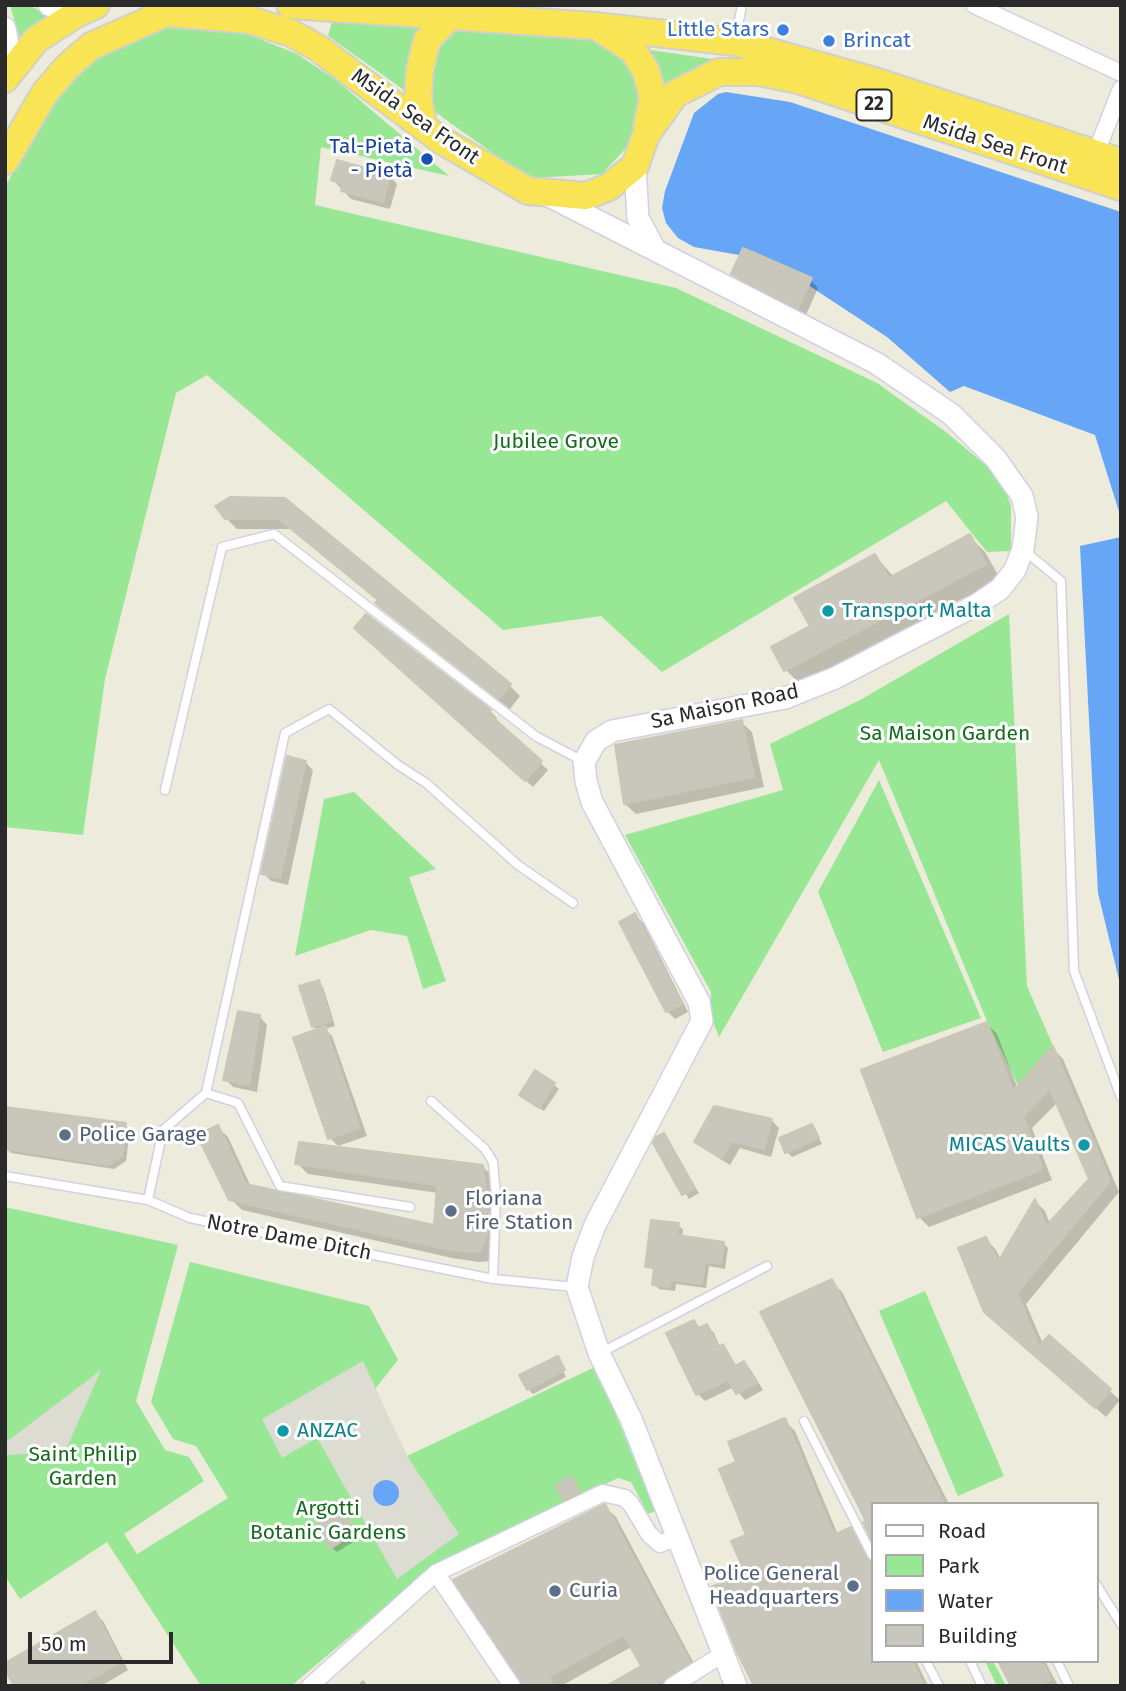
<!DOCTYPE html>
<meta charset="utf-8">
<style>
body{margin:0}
#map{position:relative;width:1126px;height:1691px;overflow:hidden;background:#edebdb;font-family:"Fira Sans",sans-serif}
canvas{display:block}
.frame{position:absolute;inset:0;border:7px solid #2a2a2a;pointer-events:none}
.legend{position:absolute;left:871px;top:1502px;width:228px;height:161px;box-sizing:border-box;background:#fff;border:2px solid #aaa;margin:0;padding:9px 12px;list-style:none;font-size:21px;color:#2a2a2a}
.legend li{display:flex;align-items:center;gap:14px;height:35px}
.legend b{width:35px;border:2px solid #aaa}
.scale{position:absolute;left:28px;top:1632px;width:145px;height:32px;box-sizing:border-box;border:4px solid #2a2a2a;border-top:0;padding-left:9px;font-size:21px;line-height:24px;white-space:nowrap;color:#2a2a2a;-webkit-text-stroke:5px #fff;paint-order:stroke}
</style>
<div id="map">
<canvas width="1126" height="1691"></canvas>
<div class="frame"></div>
<ul class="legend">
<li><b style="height:9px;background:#fff"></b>Road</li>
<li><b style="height:19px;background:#98e794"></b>Park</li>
<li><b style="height:19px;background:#67a6f6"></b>Water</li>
<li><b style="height:19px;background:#c9c7bb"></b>Building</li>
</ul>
<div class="scale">50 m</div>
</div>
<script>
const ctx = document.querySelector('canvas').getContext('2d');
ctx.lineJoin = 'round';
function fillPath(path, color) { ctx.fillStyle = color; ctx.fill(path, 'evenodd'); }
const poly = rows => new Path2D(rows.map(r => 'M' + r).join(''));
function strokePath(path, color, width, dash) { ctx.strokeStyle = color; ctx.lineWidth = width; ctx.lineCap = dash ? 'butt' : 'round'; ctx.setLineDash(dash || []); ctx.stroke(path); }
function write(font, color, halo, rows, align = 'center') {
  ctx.font = font + ' "Fira Sans",sans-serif'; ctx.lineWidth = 6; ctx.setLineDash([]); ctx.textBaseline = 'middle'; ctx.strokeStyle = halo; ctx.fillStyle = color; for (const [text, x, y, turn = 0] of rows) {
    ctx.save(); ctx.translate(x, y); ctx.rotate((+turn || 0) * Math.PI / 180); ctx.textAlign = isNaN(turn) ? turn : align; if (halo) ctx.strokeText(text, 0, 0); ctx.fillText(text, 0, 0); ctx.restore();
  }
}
const green = poly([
 [10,5,28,5,52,16,22,45],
 [333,18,604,41,636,76,642,96,639,118,628,146,602,174,533,178,511,166,328,36],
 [176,19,247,34,297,54,336,80,449,176,321,147,315,205,676,288,877,383,946,432,1000,477,1011,506,1011,551,987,552,946,501,662,672,601,616,503,630,207,375,176,393,105,679,83,835,5,827,5,187,33,135,60,92,101,54],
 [650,50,740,63,699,70,662,87],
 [1009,614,1027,986,1053,1046,1018,1085,987,1021,879,760,719,1037,710,1014,711,992,625,835,783,790,770,744,860,700],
 [879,780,981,1018,883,1052,818,892],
 [354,792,436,869,409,877,446,981,423,989,407,936,371,930,295,956,324,799],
 [5,1207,178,1245,136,1401,165,1450,189,1457,204,1481,124,1534,137,1554,228,1498,196,1446,173,1439,151,1402,190,1262,369,1306,398,1360,375,1389,407,1456,593,1368,616,1415,655,1511,648,1514,631,1482,618,1478,441,1563,399,1595,291,1686,201,1686,107,1542,20,1599,5,1576],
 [925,1291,1004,1476,958,1496,879,1311],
 [985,1661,993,1661,1006,1686,997,1686]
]);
const plaza = poly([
 [363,1361,407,1456,459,1534,397,1579,317,1438,282,1458,262,1419],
 [101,1370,65,1452,5,1455,5,1443]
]);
const water = poly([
 [726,92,790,102,1121,212,1121,518,1095,435,964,386,950,392,887,337,808,285,811,278,743,248,739,255,694,247,678,238,666,223,662,208,665,191,694,113,718,94],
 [1121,537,1121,988,1098,893,1080,546],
 '373 1493a13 13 0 1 1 26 0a13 13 0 1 1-26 0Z'
]);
const shadow = poly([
 [389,176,397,184,390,209,351,199,333,180],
 [733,274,811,280,818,288,806,315,741,282],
 [284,499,509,685,520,696,510,709,388,614,377,603,379,601,291,529,237,529,226,518],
 [969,536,985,552,1001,580,802,686,786,670,773,648,812,627,875,556,894,577],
 [363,636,490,711,497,718,495,721,548,770,533,787],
 [741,722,752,732,764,787,636,814,625,804],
 [305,762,313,770,288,885,271,881,263,873],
 [635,915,643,923,688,1012,675,1019,667,1011],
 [318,982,323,987,335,1026,325,1029,332,1036,367,1136,338,1146,330,1138,318,1031,313,1026],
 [260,1017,267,1025,257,1092,233,1087,225,1079],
 [987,1024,997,1034,1018,1089,1053,1049,1063,1059,1119,1192,1026,1304,1043,1344,1049,1337,1120,1400,1106,1417,993,1317,986,1239,996,1250,1001,1260,1036,1202,1045,1211,1050,1224,1091,1180,1058,1102,1032,1128,1052,1180,929,1227,919,1217],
 [554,1085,559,1089,544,1111,526,1099],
 [771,1120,779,1128,771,1157,740,1148,730,1165,704,1149,696,1141],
 [125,1125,130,1130,126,1161,114,1169,11,1153,6,1148],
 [812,1126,822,1144,792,1157,787,1152],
 [217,1127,228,1137,251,1187,436,1227,438,1193,308,1174,297,1163,483,1167,494,1178,492,1261,479,1262,452,1258,242,1210,231,1199],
 [663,1135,699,1193,689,1199,655,1143],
 [678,1225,683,1230,682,1237,723,1243,728,1248,725,1269,709,1266,706,1288,676,1284,675,1291,659,1289,654,1284,656,1271,647,1266],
 [831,1281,842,1292,949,1504,872,1504,872,1537,865,1523,868,1522],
 [694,1322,701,1329,707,1326,714,1333,720,1347,722,1346,729,1353,737,1367,744,1363,751,1370,763,1390,745,1400,734,1387,705,1401,698,1394],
 [557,1358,566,1377,533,1394,528,1389],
 [784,1420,795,1431,838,1535,850,1529,861,1540,872,1562,872,1661,916,1661,928,1686,756,1686,748,1536,739,1463],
 [572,1480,581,1494,567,1501,565,1499],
 [605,1507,616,1517,699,1673,679,1686,610,1686,644,1667,633,1646,561,1686,524,1686],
 [340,1510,360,1538,337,1552,332,1548],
 [95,1614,103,1621,128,1670,101,1686,16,1686],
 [1000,1661,1045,1661,1058,1686,1013,1686],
 [363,1680,368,1686,357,1686]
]);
const building = poly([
 [337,160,390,175,383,202,341,191,343,184,331,180,337,160],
 [743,248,812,278,798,308,731,274,743,248],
 [230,497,285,498,511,684,499,699,375,603,378,600,279,519,225,519,215,506,230,497],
 [970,534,986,564,784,671,771,647,810,626,794,598,875,554,889,578,970,534],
 [366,614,491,710,488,713,542,761,525,781,354,628,366,614],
 [742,720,754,777,624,804,615,745,742,720],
 [287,756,306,761,280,878,261,874,287,756],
 [635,913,682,1004,666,1012,619,922,635,913],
 [319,980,331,1021,312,1027,299,986,319,980],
 [238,1011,260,1015,249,1085,223,1080,238,1011],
 [987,1022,1013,1091,1053,1046,1110,1181,1017,1293,1039,1346,1049,1335,1111,1389,1095,1408,984,1312,958,1248,986,1237,998,1262,1035,1199,1046,1226,1089,1179,1050,1089,1023,1117,1041,1164,1041,1170,917,1218,861,1070,987,1022],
 [325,1026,360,1128,328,1139,293,1038,325,1026],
 [535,1070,555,1083,539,1108,519,1095,535,1070],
 [714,1106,772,1119,764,1149,731,1141,722,1158,694,1142,714,1106],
 [5,1107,126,1123,122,1156,109,1165,5,1149,5,1107],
 [812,1124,819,1138,785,1153,779,1138,812,1124],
 [218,1125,246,1184,434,1225,437,1185,295,1164,299,1142,483,1165,489,1213,488,1230,481,1251,467,1252,440,1248,229,1200,197,1135,218,1125],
 [664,1133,695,1188,682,1195,653,1143,656,1137,664,1133],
 [651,1220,679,1223,677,1235,724,1242,721,1264,705,1262,702,1284,671,1280,670,1287,652,1285,654,1268,645,1267,651,1220],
 [832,1279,945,1504,872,1504,872,1541,863,1522,866,1521,760,1312,832,1279],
 [694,1320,698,1328,707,1324,718,1347,723,1344,735,1366,744,1361,757,1383,736,1394,728,1380,696,1395,666,1333,694,1320],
 [558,1356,565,1370,527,1390,519,1375,558,1356],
 [785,1418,834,1535,851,1527,866,1558,872,1561,872,1661,912,1661,924,1686,754,1686,737,1652,711,1587,745,1573,731,1541,746,1535,719,1469,736,1462,728,1442,785,1418],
 [571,1476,580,1492,564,1500,555,1485,571,1476],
 [605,1504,690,1662,652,1686,606,1686,641,1666,624,1635,549,1677,554,1686,522,1686,453,1580,605,1504],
 [340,1507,356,1532,330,1549,315,1524,340,1507],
 [95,1611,121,1662,79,1686,14,1686,5,1670,5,1663,95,1611],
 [998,1661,1042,1661,1051,1679,1037,1686,1011,1686,998,1661]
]);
const service = poly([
 [736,37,742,5],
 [1025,551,1061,581,1074,971,1121,1097],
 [165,790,222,547,274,534,537,737,583,761],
 [206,1093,285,733,329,709,398,765,426,783,518,865,573,903],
 [431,1101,485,1149,493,1162,496,1197,493,1279],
 [5,1176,148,1200,190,1218,493,1279,575,1287],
 [148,1200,163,1130,206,1093,238,1103,280,1186,410,1207],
 [602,1352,767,1266],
 [804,1421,872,1555],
 [1096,1584,1121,1624],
 [926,1661,939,1686],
 [970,1661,982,1686],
 [1057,1661,1069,1686]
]);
const minor = poly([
 [974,5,1121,73],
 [1095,155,1121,89],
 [436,1573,512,1686],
 [310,1686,436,1573,603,1493,625,1498,631,1504,649,1534,660,1544,678,1537],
 [672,1686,723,1654]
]);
const tertiary = poly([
 [49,5,76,14],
 [5,28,12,68],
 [635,166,638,218,654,248],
 [549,196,876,363,951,414,996,459,1022,496,1027,517,1023,549,1015,570,1000,589,978,604,835,678,785,698,612,731,596,741,584,762,586,781,592,802,699,1002,702,1021,595,1225,583,1257,577,1287,599,1353,631,1419,736,1686]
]);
const trunk = poly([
 [290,5,595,26,735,42,878,82,1121,162],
 [602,30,633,50,646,71,653,97,647,127],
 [5,79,36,40,76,14,96,5],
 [423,125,418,97,420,69,427,40,450,16],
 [5,161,44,94,67,67,91,46,166,13,250,20,291,33,318,48,441,140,528,191,586,196,609,187,635,166,646,135,675,94,719,72,758,72,798,80,1121,187]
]);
const markers = [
 [783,30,7,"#3f7fe0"],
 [829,41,7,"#3f7fe0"],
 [427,159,7,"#1a4fb4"],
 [828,611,7,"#0f9aa8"],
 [65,1135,7,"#5c6f8a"],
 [1084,1145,7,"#0f9aa8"],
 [451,1211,7,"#5c6f8a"],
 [283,1431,7,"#0f9aa8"],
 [853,1586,7,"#5c6f8a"],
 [555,1591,7,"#5c6f8a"]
];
const shields = [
 [874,105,35]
];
const shieldNames = [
 ["22",874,105]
];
const shopNames = [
 ["Little Stars",769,30],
 ["Brincat",843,41,"left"]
];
const streetNames = [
 ["Msida Sea Front",415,117,35],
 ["Msida Sea Front",995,145,18],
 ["Sa Maison Road",725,707,-12],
 ["Notre Dame Ditch",289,1238,11]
];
const transitNames = [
 ["Tal-Pietà",413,147],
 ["- Pietà",413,171]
];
const parkNames = [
 ["Jubilee Grove",556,442],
 ["Sa Maison Garden",945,734],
 ["Saint Philip",83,1455],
 ["Garden",83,1479],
 ["Argotti",328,1509],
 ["Botanic Gardens",328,1533]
];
const cultureNames = [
 ["Transport Malta",842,611],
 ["MICAS Vaults",1070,1145,"right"],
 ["ANZAC",297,1431]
];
const serviceNames = [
 ["Police Garage",79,1135],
 ["Floriana",465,1199],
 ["Fire Station",465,1223],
 ["Police General",839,1574,"right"],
 ["Headquarters",839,1598,"right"],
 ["Curia",569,1591]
];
fillPath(green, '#98e794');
fillPath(plaza, '#dddcd2');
fillPath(water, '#67a6f6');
fillPath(shadow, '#0003');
fillPath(building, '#c9c7bb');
strokePath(building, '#c9c7b5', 2);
strokePath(service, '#d2d0e4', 11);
strokePath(minor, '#d2d0e4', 19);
strokePath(tertiary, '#d2d0e4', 24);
strokePath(trunk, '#d0d0d0', 30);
strokePath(service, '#fff', 8);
strokePath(minor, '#fff', 16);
strokePath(tertiary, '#fff', 21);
strokePath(trunk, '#f8e454', 26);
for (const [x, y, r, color] of markers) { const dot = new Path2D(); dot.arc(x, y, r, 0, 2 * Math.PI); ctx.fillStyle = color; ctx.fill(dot); strokePath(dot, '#fff', 2.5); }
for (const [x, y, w] of shields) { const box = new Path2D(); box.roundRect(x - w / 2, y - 15.5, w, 31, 5); ctx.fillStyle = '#fff'; ctx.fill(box); strokePath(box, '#2a2a2a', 2); }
write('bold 19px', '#2a2a2a', null, shieldNames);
write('21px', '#366cbe', '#fff', shopNames, 'right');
write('21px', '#2a2a2a', '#fff', streetNames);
write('21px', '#164399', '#fff', transitNames, 'right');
write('21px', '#156c1d', '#fff', parkNames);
write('21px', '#0d838f', '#fff', cultureNames, 'left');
write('21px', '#4e5e75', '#fff', serviceNames, 'left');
</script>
